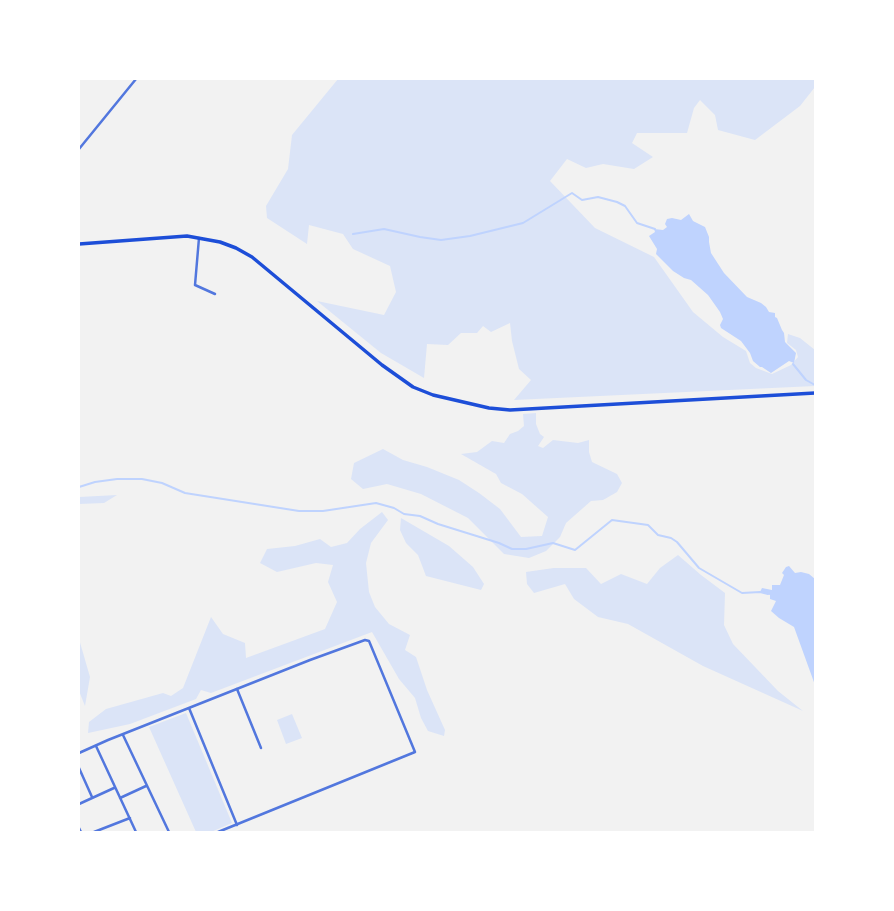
<!DOCTYPE html>
<style>
body{margin:0}
#map{position:relative;width:894px;height:911px;overflow:hidden;background:#f2f2f2;font-family:Overpass,sans-serif}
canvas{display:block}
.frame{position:absolute;inset:0;border:80px solid #fff;pointer-events:none}
</style>
<div id="map">
<canvas width="894" height="911"></canvas>
<div class="frame"></div>
</div>
<script>
const ctx = document.querySelector('canvas').getContext('2d');
ctx.lineJoin = 'round';
function fillPath(path, color) { ctx.fillStyle = color; ctx.fill(path, 'evenodd'); }
const poly = rows => new Path2D(rows.map(r => 'M' + r).join(''));
function strokePath(path, color, width, dash) { ctx.strokeStyle = color; ctx.lineWidth = width; ctx.lineCap = dash ? 'butt' : 'round'; ctx.setLineDash(dash || []); ctx.stroke(path); }
const green = poly([
 [338,79,815,79,815,87,800,106,755,140,718,130,715,115,700,100,694,108,687,133,637,133,632,143,653,157,634,169,603,164,586,168,567,159,550,181,595,228,654,257,693,312,723,337,746,351,750,363,756,368,772,374,791,365,798,357,796,350,787,343,788,334,800,338,815,350,815,386,514,400,531,380,519,369,512,341,510,323,491,332,483,326,477,333,461,333,448,345,427,344,424,378,381,353,317,301,384,315,396,292,390,266,353,249,343,234,309,225,307,244,267,218,266,206,288,169,292,135],
 [536,413,536,424,540,434,544,437,538,446,543,448,553,440,578,443,589,440,589,452,592,462,617,474,622,483,617,492,603,500,591,501,566,523,560,537,546,551,529,558,504,554,468,518,421,494,387,484,363,489,351,479,354,463,383,449,403,460,427,467,459,480,479,493,500,509,521,537,542,536,548,517,522,494,501,483,496,474,461,454,477,452,492,441,504,443,510,434,518,431,524,426,523,414],
 [117,495,104,503,79,504,79,497],
 [382,512,388,520,371,543,366,563,369,592,375,607,389,624,410,635,405,650,416,657,427,690,445,730,444,736,428,731,421,718,415,698,399,679,372,632,211,693,201,690,196,699,130,724,88,733,89,722,106,709,163,693,171,696,183,688,211,617,223,634,245,643,246,658,325,629,337,602,328,582,333,565,316,563,277,572,260,563,267,549,295,546,320,539,331,547,347,543,360,529],
 [401,518,449,546,473,567,484,584,481,590,426,576,418,555,406,543,400,530],
 [678,555,701,575,725,593,724,625,733,644,778,691,803,711,703,666,628,624,598,617,574,599,565,584,534,593,527,584,526,572,554,568,586,568,601,584,621,574,647,584,660,568],
 [79,639,90,677,85,706,79,691],
 [186,713,232,823,211,832,196,832,149,727],
 [292,714,302,738,286,744,277,720]
]);
const water = poly([
 [689,214,693,221,705,227,709,237,709,242,711,253,724,273,747,297,761,303,766,307,769,312,775,313,775,317,777,318,782,330,784,333,785,342,796,353,794,363,789,361,771,373,762,367,760,367,753,361,750,353,741,341,721,328,720,325,723,319,720,312,708,295,691,280,684,278,673,271,656,254,657,249,649,236,655,232,654,229,663,230,667,227,665,224,667,219,672,218,681,220],
 [789,566,795,573,801,572,809,574,815,579,815,685,794,627,779,618,771,611,776,601,770,599,770,595,760,592,762,588,772,590,772,585,780,585,784,575,782,573,786,567]
]);
const stream = poly([
 [353,234,384,229,420,237,441,240,470,236,523,223,572,193,582,200,598,197,617,202,625,206,637,223,655,229],
 [793,364,806,380,815,385],
 [79,487,95,482,117,479,142,479,162,483,185,493,299,511,323,511,376,503,394,508,404,514,420,516,438,524,499,543,512,549,526,549,553,543,575,550,612,520,648,525,658,535,671,538,677,542,699,568,742,593,760,592,768,594]
]);
const minor = poly([
 [199,238,195,285,215,294],
 [237,689,261,748],
 [123,735,169,832],
 [96,746,136,832],
 [79,768,92,797],
 [120,798,146,786],
 [79,804,114,788],
 [79,828,81,832],
 [94,832,130,818]
]);
const tertiary = poly([
 [79,149,136,79],
 [189,708,237,825],
 [79,753,108,740,310,660,365,640,369,641,415,752,218,832]
]);
const primary = poly([
 [79,244,187,236,220,242,236,248,252,257,382,365,413,387,433,395,489,408,510,410,815,393]
]);
fillPath(green, '#dbe4f7');
fillPath(water, '#bfd3fe');
strokePath(stream, '#bfd3fe', 2);
strokePath(minor, '#5277de', 2.5);
strokePath(tertiary, '#5277de', 2.5);
strokePath(primary, '#1d4ed8', 3.5);
</script>
